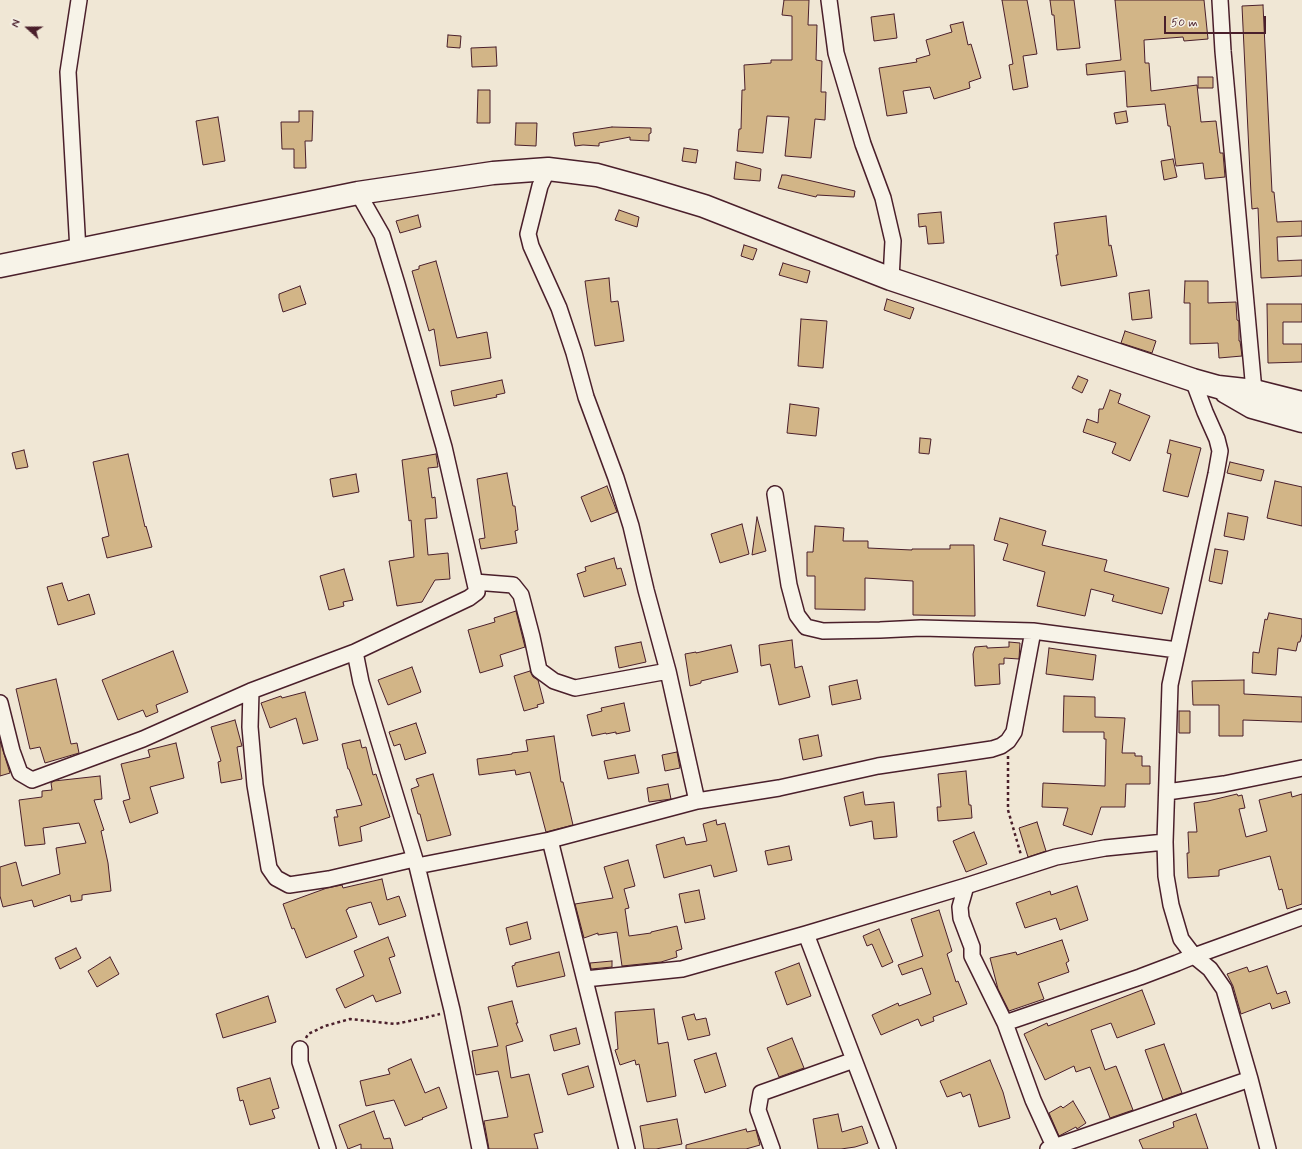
<!DOCTYPE html>
<style>
body{margin:0}
#map{position:relative;width:1302px;height:1149px;overflow:hidden;background:#f0e7d5;font-family:Mynerve,sans-serif}
canvas{display:block}
.north{position:absolute;left:8px;top:8px;width:40px;height:40px;-webkit-text-stroke:3px #f7f3e8;paint-order:stroke;rotate:291deg;font-size:11px;font-weight:700;line-height:16px;text-align:center;color:#4a1f2b}
.north::after{content:'';display:block;margin:auto;width:14px;height:18px;background:#4a1f2b;clip-path:polygon(50% 0,100% 100%,50% 72%,0 100%)}
.scale{position:absolute;left:1164px;top:16px;width:102px;height:18px;box-sizing:border-box;border:2px solid #4a1f2b;border-top:0;padding-left:5px;font-size:12px;line-height:14px;white-space:nowrap;color:#4a1f2b;-webkit-text-stroke:3px #f7f3e8;paint-order:stroke}
</style>
<div id="map">
<canvas width="1302" height="1149"></canvas>
<div class="north">N</div>
<div class="scale">50 m</div>
</div>
<script>
const ctx = document.querySelector('canvas').getContext('2d');
ctx.lineJoin = 'round';
function fillPath(path, color) { ctx.fillStyle = color; ctx.fill(path, 'evenodd'); }
const poly = rows => new Path2D(rows.map(r => 'M' + r).join(''));
function strokePath(path, color, width, dash) { ctx.strokeStyle = color; ctx.lineWidth = width; ctx.lineCap = dash ? 'butt' : 'round'; ctx.setLineDash(dash || []); ctx.stroke(path); }
const building = poly([
 [784,0,809,0,808,25,817,25,816,60,822,61,821,92,826,92,825,120,815,119,811,158,785,156,789,117,767,116,763,153,737,151,739,129,741,129,742,90,745,90,744,65,771,63,771,60,792,60,792,16,782,15,784,0],
 [1002,0,1027,0,1037,54,1023,56,1028,87,1013,90,1009,65,1013,64,1002,0],
 [1050,0,1074,0,1080,48,1057,50,1054,15,1052,15,1050,0],
 [1115,0,1204,0,1208,39,1184,41,1183,37,1144,40,1145,63,1149,63,1151,91,1197,85,1201,122,1216,121,1220,153,1223,153,1225,177,1205,179,1203,163,1176,166,1170,126,1168,126,1165,104,1127,107,1125,71,1087,75,1086,64,1121,60,1115,0],
 [1263,5,1272,192,1274,192,1277,222,1302,221,1302,236,1277,237,1278,261,1302,260,1302,276,1261,278,1258,208,1252,209,1251,194,1242,6,1263,5],
 [894,14,897,38,874,41,871,17,894,14],
 [963,22,968,45,971,44,981,78,969,82,970,88,934,99,930,87,903,91,907,113,887,116,879,68,917,62,916,59,930,55,926,40,952,32,950,25,963,22],
 [448,35,461,36,460,48,447,47,448,35],
 [496,47,497,66,472,67,471,48,496,47],
 [1198,77,1213,77,1213,88,1198,88,1198,77],
 [478,90,490,90,490,123,477,123,478,90],
 [299,111,313,111,312,141,305,141,306,168,294,168,294,149,282,149,281,122,299,122,299,111],
 [1126,111,1128,122,1116,124,1114,113,1126,111],
 [218,117,225,161,203,165,196,121,218,117],
 [516,123,537,123,536,146,515,145,516,123],
 [612,127,651,128,651,133,649,134,649,141,630,140,630,137,599,143,599,146,583,145,575,146,573,133,612,127],
 [684,148,698,150,696,163,682,161,684,148],
 [1173,159,1177,177,1164,180,1161,161,1173,159],
 [736,162,761,169,760,181,734,179,736,162],
 [782,175,786,175,855,191,854,197,817,195,816,197,778,188,782,175],
 [619,210,639,217,637,227,615,220,619,210],
 [941,212,944,243,928,244,926,226,919,227,918,214,941,212],
 [418,215,421,227,400,233,396,221,418,215],
 [1106,216,1109,246,1111,245,1117,276,1061,286,1056,255,1058,255,1054,223,1106,216],
 [744,245,757,249,753,260,741,256,744,245],
 [436,261,457,338,487,332,491,358,440,366,434,329,429,331,412,271,419,269,419,266,436,261],
 [783,263,810,271,807,283,779,275,783,263],
 [609,278,611,302,618,301,624,341,595,346,588,303,585,281,609,278],
 [1185,281,1208,281,1208,303,1236,302,1237,320,1239,321,1239,341,1240,341,1242,356,1219,358,1218,343,1190,344,1190,303,1184,303,1185,281],
 [300,286,306,304,283,312,279,298,279,294,300,286],
 [1149,290,1152,318,1132,320,1129,293,1149,290],
 [887,299,914,308,910,319,884,310,887,299],
 [1267,304,1302,304,1302,322,1283,322,1283,344,1302,344,1302,362,1268,363,1267,304],
 [801,319,827,321,823,368,798,366,801,319],
 [1125,331,1156,341,1152,353,1121,343,1125,331],
 [1078,376,1088,380,1082,393,1072,388,1078,376],
 [502,380,505,393,496,395,497,397,454,406,451,391,502,380],
 [1110,390,1121,394,1118,403,1150,416,1130,461,1112,453,1116,443,1083,432,1087,419,1098,423,1099,409,1103,409,1110,390],
 [790,404,819,408,816,436,787,433,790,404],
 [920,438,931,439,929,454,919,453,920,438],
 [1170,440,1201,448,1188,497,1163,491,1171,454,1167,453,1170,440],
 [24,450,28,467,16,469,12,453,24,450],
 [128,454,145,527,146,526,152,547,107,558,102,538,109,536,93,462,128,454],
 [436,454,438,467,428,468,432,498,435,497,437,518,425,519,428,555,448,553,450,579,435,580,422,602,397,606,389,561,414,557,411,520,409,521,402,460,436,454],
 [1230,462,1264,470,1261,481,1227,473,1230,462],
 [507,473,513,506,515,506,518,530,515,531,517,543,481,549,479,539,485,538,477,479,507,473],
 [356,474,359,492,333,497,330,479,356,474],
 [1275,481,1302,487,1302,526,1267,518,1275,481],
 [607,486,617,512,591,522,581,497,607,486],
 [1228,513,1248,517,1244,540,1224,536,1228,513],
 [757,517,766,551,752,555,757,517],
 [1000,518,1046,531,1042,545,1107,560,1104,571,1169,588,1162,614,1112,601,1114,595,1091,589,1085,616,1037,606,1045,572,1003,560,1008,544,994,540,1000,518],
 [742,524,749,554,720,563,711,534,742,524],
 [815,526,844,528,843,541,868,541,868,548,912,550,912,549,950,549,950,545,974,545,975,616,913,615,913,581,865,578,865,610,815,609,815,576,807,576,807,552,813,552,815,526],
 [1215,549,1228,551,1222,584,1209,581,1215,549],
 [614,558,617,569,621,568,626,585,584,597,577,574,586,571,585,567,614,558],
 [344,569,353,600,343,602,344,606,329,610,320,576,344,569],
 [62,583,68,601,89,594,95,614,58,625,47,587,62,583],
 [516,611,525,647,500,655,503,666,480,673,468,630,495,622,494,618,516,611],
 [1269,613,1302,619,1302,634,1300,642,1298,642,1296,651,1278,648,1276,675,1252,673,1253,652,1259,653,1265,619,1267,620,1269,613],
 [792,640,795,668,802,666,810,697,779,705,770,664,761,666,759,645,792,640],
 [641,642,646,662,619,668,615,647,641,642],
 [1009,642,1020,643,1019,659,1004,658,1004,664,999,664,1000,684,975,686,973,654,975,647,987,646,987,648,1009,647,1009,642],
 [731,645,738,672,701,681,701,683,690,686,685,654,696,652,696,653,731,645],
 [1049,648,1096,655,1093,680,1046,674,1049,648],
 [173,651,188,692,156,705,158,712,146,717,143,710,118,720,102,680,173,651],
 [412,667,421,692,388,705,378,680,412,667],
 [530,671,533,677,538,680,544,703,537,705,538,707,524,711,514,676,530,671],
 [56,679,71,744,77,743,79,753,45,763,40,747,30,749,16,689,56,679],
 [857,680,861,699,832,705,829,686,857,680],
 [1244,680,1244,694,1302,697,1302,722,1243,720,1243,736,1219,736,1219,705,1193,705,1192,681,1244,680],
 [305,692,318,740,303,744,296,718,270,728,261,703,281,696,282,698,305,692],
 [1064,696,1095,697,1095,717,1125,718,1122,753,1135,753,1135,756,1142,756,1142,766,1150,766,1150,784,1126,784,1125,807,1101,807,1092,835,1063,825,1068,808,1042,807,1043,783,1105,786,1106,739,1104,739,1104,732,1063,732,1064,696],
 [624,703,630,731,616,734,616,732,606,734,606,733,592,736,587,715,602,711,601,708,624,703],
 [1179,711,1190,711,1190,733,1179,733,1179,711],
 [235,720,242,746,237,747,242,779,221,783,218,762,221,761,211,727,235,720],
 [416,723,426,753,405,760,400,744,394,746,389,732,416,723],
 [818,735,822,756,803,760,799,739,818,735],
 [554,736,561,782,563,782,573,825,546,832,530,772,516,775,515,770,479,775,477,759,512,754,512,753,528,751,526,740,554,736],
 [360,740,362,748,366,747,373,775,376,774,390,817,360,827,362,841,339,846,334,817,338,817,336,810,362,805,349,769,348,769,342,744,360,740],
 [0,741,10,773,0,776,0,741],
 [176,743,184,778,150,787,158,813,130,823,123,801,130,799,121,764,150,757,148,750,176,743],
 [677,752,680,768,665,771,662,755,677,752],
 [635,755,639,773,608,779,604,761,635,755],
 [966,771,969,805,971,805,972,818,938,821,937,807,941,807,938,774,966,771],
 [433,774,451,835,427,841,420,814,418,814,411,789,419,786,416,779,433,774],
 [100,776,102,799,94,800,104,830,101,831,108,863,111,891,82,895,82,900,71,902,70,895,34,907,32,900,3,907,0,896,0,867,16,862,22,886,60,874,56,848,86,843,79,823,43,828,45,844,25,846,19,800,42,797,42,791,52,790,51,783,54,781,100,776],
 [668,784,671,799,649,802,647,788,668,784],
 [863,792,865,805,894,802,897,837,874,839,872,821,850,826,844,797,863,792],
 [1291,792,1292,797,1302,794,1302,904,1287,909,1282,889,1279,890,1270,856,1219,870,1219,876,1188,878,1187,853,1189,853,1188,832,1197,832,1194,803,1208,801,1237,794,1238,796,1242,795,1245,808,1239,809,1246,837,1267,831,1259,800,1291,792],
 [716,820,717,825,725,823,737,871,714,877,711,865,664,878,656,845,684,837,686,845,707,841,703,824,716,820],
 [1037,822,1046,851,1028,857,1019,828,1037,822],
 [974,832,987,864,966,872,953,841,974,832],
 [789,846,792,860,768,865,765,851,789,846],
 [628,860,635,886,624,889,629,908,625,909,629,936,651,933,651,932,677,926,682,949,676,951,677,957,661,962,622,966,617,932,598,935,598,933,584,938,575,904,613,898,604,867,628,860],
 [382,879,387,900,399,896,406,916,379,925,371,902,348,908,348,909,346,910,357,937,306,958,294,928,292,929,283,904,327,888,342,885,343,888,382,879],
 [1077,886,1088,920,1060,930,1056,918,1025,928,1016,903,1050,891,1051,895,1077,886],
 [699,890,705,919,685,923,679,894,699,890],
 [939,910,952,951,947,954,956,982,958,981,967,1004,933,1017,934,1021,921,1026,918,1019,881,1035,872,1015,898,1003,899,1006,931,994,922,968,902,975,898,965,923,956,911,919,939,910],
 [527,922,531,939,510,945,506,928,527,922],
 [879,929,893,962,882,967,872,944,867,946,863,936,879,929],
 [388,937,395,956,389,958,401,993,376,1002,373,995,345,1008,336,989,364,976,354,951,388,937],
 [1062,940,1069,961,1066,963,1069,972,1038,983,1044,999,1009,1011,998,989,990,958,1016,952,1017,955,1062,940],
 [76,948,81,958,60,969,55,958,76,948],
 [559,952,565,976,517,987,512,966,515,965,515,963,559,952],
 [110,957,119,974,97,987,88,971,110,957],
 [612,961,612,967,591,969,590,963,612,961],
 [799,963,811,996,787,1005,775,972,799,963],
 [1267,966,1277,994,1286,991,1290,1003,1272,1009,1270,1003,1241,1014,1233,986,1227,974,1247,967,1249,972,1267,966],
 [1142,990,1155,1024,1117,1038,1111,1023,1091,1030,1105,1070,1116,1066,1133,1110,1110,1118,1090,1067,1076,1072,1074,1066,1045,1080,1024,1034,1047,1023,1048,1026,1142,990],
 [268,996,276,1022,223,1038,216,1014,268,996],
 [512,1001,518,1023,516,1023,523,1041,506,1046,511,1078,529,1074,543,1132,534,1134,538,1149,489,1149,484,1121,508,1117,498,1071,476,1075,472,1051,498,1046,488,1007,512,1001],
 [654,1009,658,1044,668,1042,676,1096,647,1102,639,1064,636,1065,635,1060,620,1065,615,1050,618,1049,615,1012,654,1009],
 [694,1014,696,1020,706,1018,710,1035,688,1040,682,1017,694,1014],
 [576,1028,580,1044,554,1051,550,1035,576,1028],
 [792,1038,804,1068,779,1077,767,1048,792,1038],
 [1164,1044,1182,1093,1163,1100,1145,1050,1164,1044],
 [716,1053,726,1086,705,1093,694,1060,716,1053],
 [411,1059,425,1093,439,1087,447,1108,422,1118,423,1119,405,1126,394,1100,366,1106,360,1081,390,1074,388,1069,411,1059],
 [990,1060,1003,1092,1010,1118,979,1127,970,1094,963,1097,961,1092,947,1097,940,1081,990,1060],
 [588,1066,594,1087,568,1095,562,1074,588,1066],
 [270,1078,279,1108,272,1110,275,1118,250,1125,243,1100,240,1101,237,1088,270,1078],
 [1073,1101,1086,1123,1077,1129,1076,1127,1059,1136,1049,1113,1061,1106,1063,1108,1073,1101],
 [374,1111,384,1139,390,1138,393,1149,361,1149,361,1144,348,1149,339,1125,374,1111],
 [838,1114,842,1132,862,1126,868,1143,855,1147,841,1149,818,1149,813,1119,838,1114],
 [1196,1114,1208,1149,1143,1149,1139,1140,1174,1127,1173,1122,1196,1114],
 [677,1119,682,1144,656,1149,644,1149,640,1126,677,1119],
 [746,1129,747,1132,756,1130,760,1145,746,1149,686,1149,686,1145,746,1129]
]);
const path = poly([
 [1008,756,1008,810,1021,855],
 [306,1038,308,1034,325,1026,350,1019,395,1024,424,1018,440,1014]
]);
const minor = poly([
 [829,0,836,53,863,144,883,198,893,241,891,279],
 [1220,0,1223,51,1254,391],
 [548,169,540,186,528,234,531,246,559,308,574,353,586,397,616,478,631,526,646,590,668,671,697,801],
 [78,251,68,72,79,0],
 [1193,380,1205,412,1217,439,1220,451,1216,474,1170,685,1165,842,1166,876,1171,905,1181,939,1194,956,1210,969,1224,989,1250,1079,1268,1149],
 [775,494,789,585,797,615,806,627,823,631,880,630,921,628,1033,631,1177,650],
 [475,582,513,585,521,595,532,637,539,670,554,681,575,688,668,671],
 [355,652,361,682,417,866,452,1010,480,1149],
 [251,691,250,727,255,785,269,868,276,878,289,885,329,879,414,859],
 [0,703,12,751,20,773,32,780,143,739,251,691,355,652,469,598,477,592,444,447,397,284,382,235,358,193],
 [1167,792,1224,784,1302,768],
 [550,840,627,1149],
 [417,866,550,840,697,801,779,788,878,766,992,749,1001,746,1008,741,1014,732,1033,631],
 [966,886,960,907,961,918,972,947,972,956,1005,1023,1033,1100,1054,1146],
 [806,934,888,1149],
 [585,979,682,969,806,934,966,886,1056,857,1105,848,1165,842],
 [1005,1023,1140,977,1177,963,1194,956,1302,917],
 [300,1049,300,1062,328,1149],
 [772,1149,758,1110,761,1093,854,1060],
 [1048,1149,1250,1079]
]);
const primary = poly([
 [0,266,358,193,493,173,548,169,597,175,644,188,704,206,891,279,1193,380,1218,387,1254,391,1302,403],
 [1226,392,1252,407,1302,421]
]);
fillPath(building, '#d2b587');
strokePath(building, '#4a1f2b', 1);
strokePath(minor, '#4a1f2b', 18);
strokePath(primary, '#4a1f2b', 25);
strokePath(path, '#4a1f2b', 2.5, [3, 3]);
strokePath(minor, '#f7f3e8', 15);
strokePath(primary, '#f7f3e8', 22);
</script>
